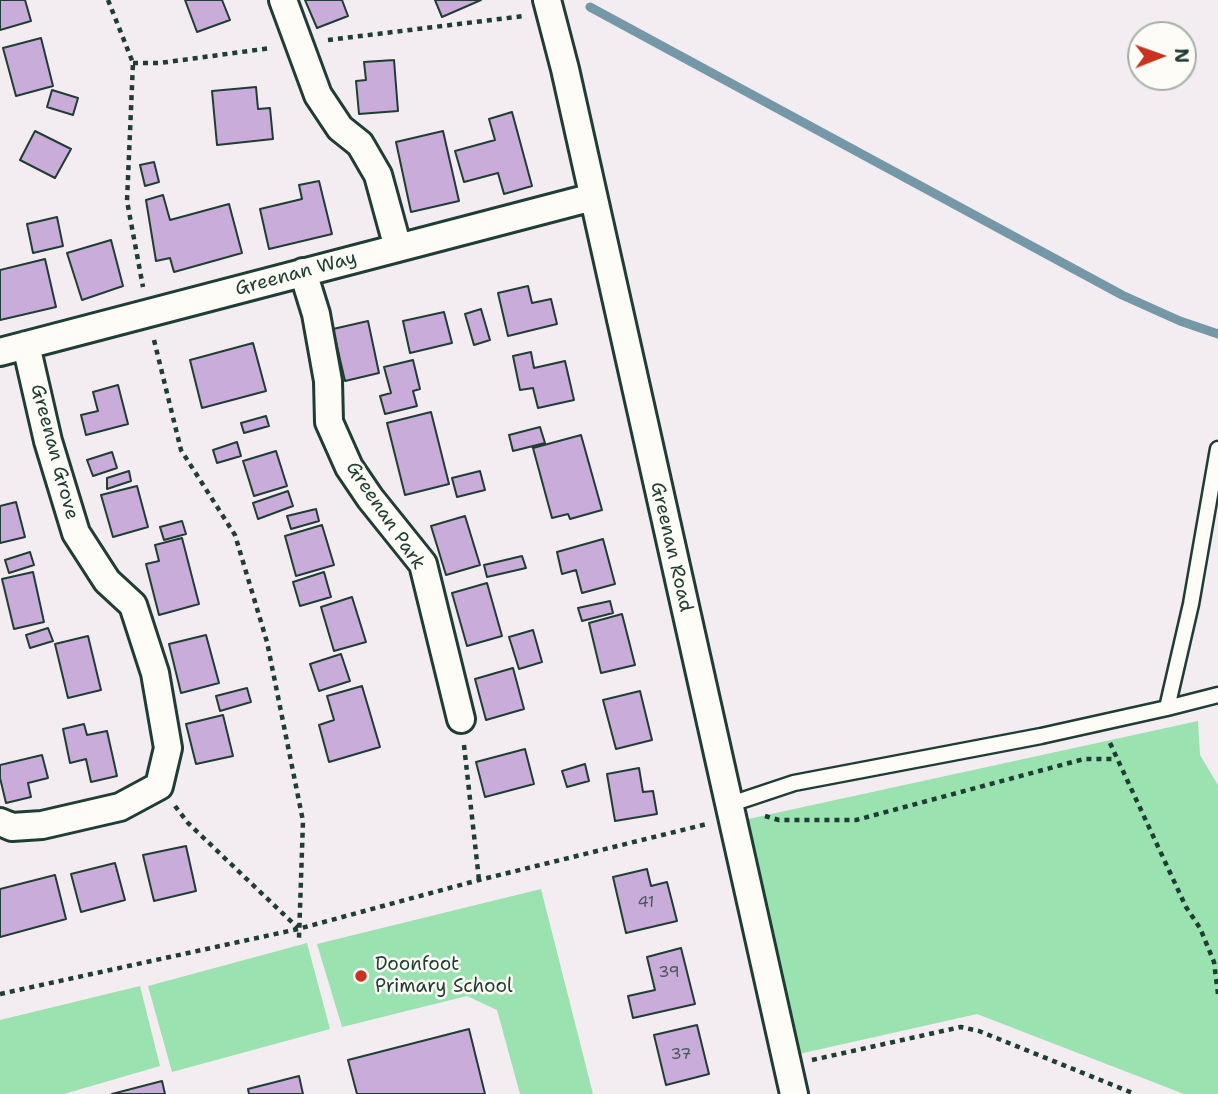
<!DOCTYPE html>
<html>
<head>
<meta charset="utf-8">
<style>
	body { margin:0 }
	#map { position:relative; width:1218px; height:1094px; overflow:hidden; background:#f3ecf1; font-family:"Shantell Sans",sans-serif }
	canvas { display:block }
	.north { position:absolute; left:1127px; top:21px; width:70px; height:70px; box-sizing:border-box; background:#fdfcf7; border:2px solid #a4b0a9; border-radius:50%; rotate:89deg; font-size:19px; font-weight:700; line-height:28px; text-align:center; color:#1f3d34 }
	.north::after { content:''; display:block; margin:auto; width:24px; height:32px; background:#c8321e; clip-path:polygon(50% 0,100% 100%,50% 72%,0 100%) }
</style>
</head>
<body>
<div id="map">
<canvas width="1218" height="1094"></canvas>
<div class="north">N</div>
</div>
<script>
const ctx = document.querySelector('canvas').getContext('2d');
ctx.lineJoin = 'round';
function fill(path, color) { ctx.fillStyle = color; ctx.fill(path, 'evenodd'); }
const shape = rows => new Path2D(rows.map(r => 'M' + r).join(''));
function strokePath(path, color, width, dash) { ctx.strokeStyle = color; ctx.lineWidth = width; ctx.lineCap = dash ? 'butt' : 'round'; ctx.setLineDash(dash || []); ctx.stroke(path); }
function label(font, color, halo, rows, align = 'center') {
  ctx.font = font + ' "Shantell Sans",sans-serif'; ctx.lineWidth = 5; ctx.setLineDash([]); ctx.textBaseline = 'middle'; ctx.strokeStyle = halo; ctx.fillStyle = color; for (const [text, x, y, turn = 0] of rows) {
    ctx.save(); ctx.translate(x, y); ctx.rotate((+turn || 0) * Math.PI / 180); ctx.textAlign = isNaN(turn) ? turn : align; if (halo) ctx.strokeText(text, 0, 0); ctx.fillText(text, 0, 0); ctx.restore();
  }
}
fill(shape([
	[1198,721,1200,755,1218,785,1218,1094,1184,1094,977,1014,790,1056,739,821],
	[541,889,593,1094,520,1094,497,1010,467,996,342,1027,317,944],
	[307,943,330,1029,172,1072,148,986],
	[140,986,160,1066,64,1094,0,1094,0,1020]
]), '#9ae2b0');
strokePath(shape([
	[590,7,1122,295,1180,321,1218,334]
]), '#7498a8', 9);
const building = shape([
	[0,0,25,0,31,21,0,30,0,0],
	[185,0,222,0,230,20,197,32,185,0],
	[305,0,342,0,348,16,317,28,305,0],
	[435,0,481,0,442,17,435,0],
	[41,38,53,86,16,96,3,48,41,38],
	[394,60,398,111,359,114,356,81,366,80,364,62,394,60],
	[256,87,258,109,270,108,273,139,217,145,212,91,256,87],
	[52,90,78,98,73,115,47,107,52,90],
	[512,112,532,186,504,194,498,173,464,182,455,151,495,140,489,119,512,112],
	[35,131,71,149,55,178,20,160,35,131],
	[443,131,459,201,411,212,396,142,443,131],
	[154,162,159,182,145,186,140,165,154,162],
	[319,181,332,234,269,249,260,209,302,199,299,185,319,181],
	[163,195,170,220,229,204,242,253,174,272,170,258,156,261,146,200,163,195],
	[57,217,63,246,33,253,27,224,57,217],
	[111,240,123,286,82,300,67,253,111,240],
	[45,259,56,307,0,320,0,270,45,259],
	[528,286,532,303,551,299,557,324,508,336,498,293,528,286],
	[481,309,490,340,474,345,465,314,481,309],
	[444,312,452,343,410,353,403,321,444,312],
	[368,321,379,373,345,381,333,329,368,321],
	[253,343,266,391,202,408,190,360,253,343],
	[531,352,534,368,565,361,574,400,538,408,533,388,520,390,513,356,531,352],
	[413,360,420,389,413,391,417,406,385,414,380,396,391,393,384,367,413,360],
	[118,385,128,424,86,435,81,415,98,411,93,392,118,385],
	[431,412,449,484,405,495,387,423,431,412],
	[266,416,269,426,244,433,241,423,266,416],
	[540,427,545,443,513,451,509,435,540,427],
	[581,435,602,510,570,519,568,514,552,518,533,448,581,435],
	[237,442,241,456,217,463,213,450,237,442],
	[276,451,287,486,254,496,243,461,276,451],
	[112,452,117,468,93,476,87,460,112,452],
	[129,471,131,481,107,489,107,478,129,471],
	[480,471,485,490,457,497,452,478,480,471],
	[137,486,148,527,113,537,101,495,137,486],
	[288,491,293,506,258,519,253,503,288,491],
	[16,502,25,537,0,543,0,506,16,502],
	[316,509,319,521,291,529,287,516,316,509],
	[465,516,480,565,446,575,431,526,465,516],
	[182,521,186,534,164,540,160,527,182,521],
	[322,525,334,565,296,576,285,536,322,525],
	[182,538,199,604,159,615,146,564,159,561,155,545,182,538],
	[603,539,615,584,582,593,576,570,562,574,557,552,603,539],
	[30,552,34,565,9,573,5,560,30,552],
	[522,556,526,568,487,577,484,565,522,556],
	[33,572,44,622,14,629,2,579,33,572],
	[324,572,331,597,300,606,293,582,324,572],
	[487,583,502,636,467,646,452,593,487,583],
	[352,597,366,642,334,651,321,607,352,597],
	[610,601,613,613,582,621,578,608,610,601],
	[622,614,635,665,601,673,589,623,622,614],
	[48,628,53,641,30,648,26,635,48,628],
	[533,630,542,662,519,669,509,637,533,630],
	[206,635,219,683,181,693,169,644,206,635],
	[88,636,101,690,68,698,55,644,88,636],
	[341,654,350,681,319,691,310,664,341,654],
	[513,668,524,709,486,720,475,679,513,668],
	[362,686,380,747,329,762,319,725,334,720,327,696,362,686],
	[247,688,251,702,220,711,216,696,247,688],
	[640,691,652,740,616,749,603,700,640,691],
	[223,715,233,756,196,764,186,724,223,715],
	[84,724,87,735,107,731,117,776,91,782,86,759,70,763,63,729,84,724],
	[525,749,534,784,485,797,476,762,525,749],
	[42,755,48,778,28,783,31,797,6,803,0,778,0,765,42,755],
	[585,764,589,781,567,787,562,771,585,764],
	[639,768,643,792,653,791,657,814,615,821,607,774,639,768],
	[186,846,196,891,154,901,143,855,186,846],
	[115,863,125,900,81,912,71,874,115,863],
	[647,869,651,886,667,882,677,921,626,933,613,877,647,869],
	[55,875,66,919,0,937,0,889,55,875],
	[681,948,695,1004,633,1018,628,996,655,990,647,957,681,948],
	[697,1025,709,1074,666,1085,654,1035,697,1025],
	[469,1029,485,1094,357,1094,348,1060,469,1029],
	[299,1076,303,1094,249,1094,248,1089,299,1076],
	[162,1081,165,1094,112,1094,162,1081]
]);
fill(building, '#c9acd9');
strokePath(building, '#1f3d34', 2);
const service = shape([
	[1167,708,1218,695],
	[728,805,794,783,1041,736,1167,708,1191,604,1218,449]
]);
const minor = shape([
	[283,0,318,95,340,128,360,144,378,175,398,248],
	[547,0,565,69,794,1094],
	[303,272,316,314,328,381,329,422,349,467,370,498,423,564,461,719],
	[0,352,593,197],
	[0,822,12,827,42,825,120,807,159,786,168,748,155,673,133,605,107,581,76,533,48,441,26,345]
]);
strokePath(service, '#1f3d34', 19);
strokePath(minor, '#1f3d34', 32);
strokePath(shape([
	[108,0,133,63,127,201,143,287],
	[328,40,524,16],
	[133,63,160,63,271,48],
	[154,340,181,450,235,535,267,642,303,821,299,938],
	[1110,743,1186,907,1200,928,1214,962,1218,994],
	[464,745,479,880],
	[175,806,188,823,298,928],
	[765,816,779,820,856,820,1084,759,1116,759],
	[0,994,298,929,479,880,707,824],
	[812,1060,961,1027,979,1031,1135,1094]
]), '#1f3d34', 4.5, [5, 5]);
strokePath(service, '#fdfcf7', 14);
strokePath(minor, '#fdfcf7', 26);
for (const [x, y, r, color] of [
	[361,976,7,"#c8321e"]
]) { const dot = new Path2D(); dot.arc(x, y, r, 0, 2 * Math.PI); ctx.fillStyle = color; ctx.fill(dot); strokePath(dot, '#fdfcf7', 2.5); }
label('16px', '#4a595d', null, [
	["41",646,903],
	["39",669,973],
	["37",681,1055]
]);
label('19px', '#1f3d34', '#fdfcf7', [
	["Greenan Way",296,274,-15],
	["Greenan Grove",54,452,75],
	["Greenan Park",385,516,56],
	["Greenan Road",671,547,77]
]);
label('19px', '#1f3d34', '#fdfcf7', [
	["Doonfoot",375,965],
	["Primary School",375,987]
], 'left');
</script>
</body>
</html>
